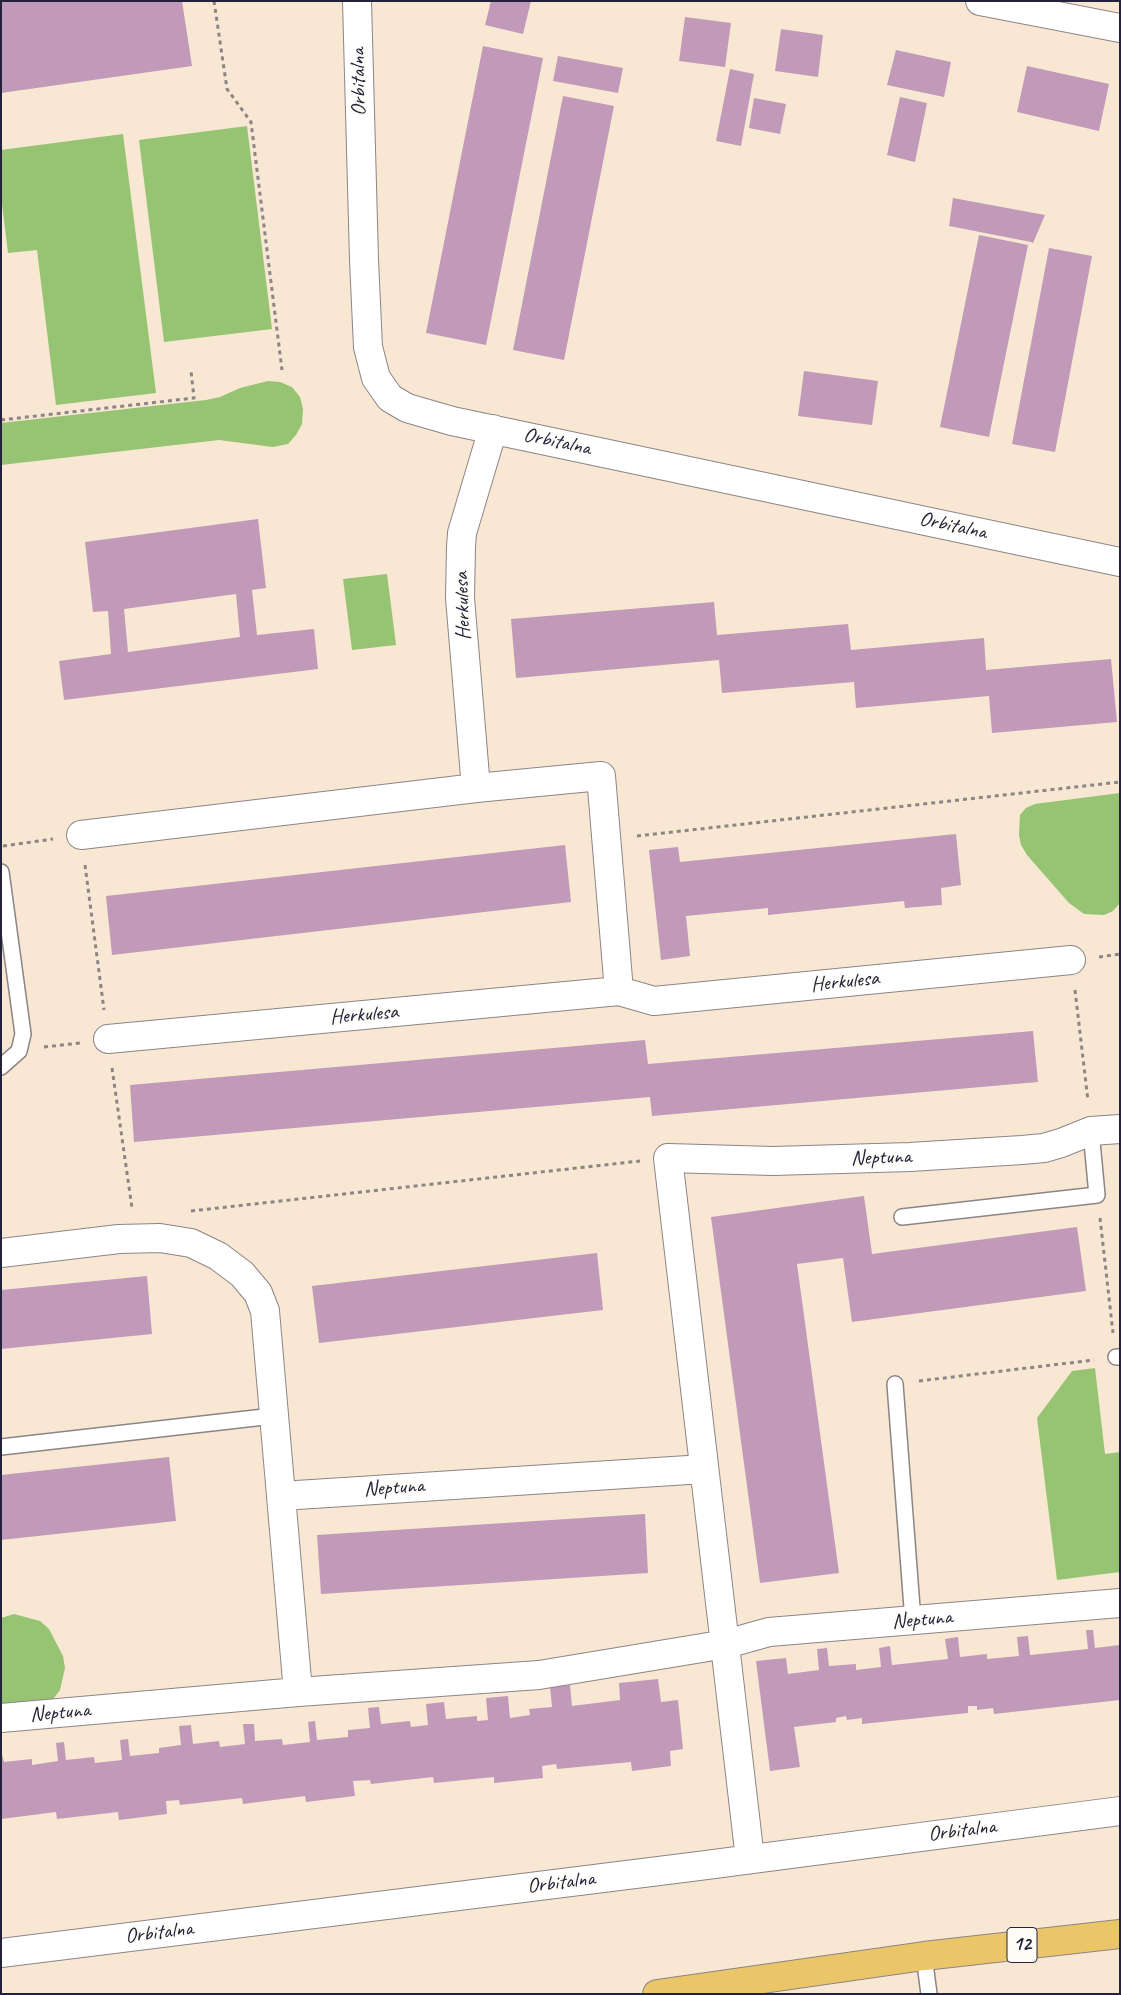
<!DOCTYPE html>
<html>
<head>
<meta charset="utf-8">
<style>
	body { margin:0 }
	#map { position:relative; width:1121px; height:1995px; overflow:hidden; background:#f8e7d2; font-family:Caveat,sans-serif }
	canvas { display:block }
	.frame { position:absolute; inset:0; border:2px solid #22223b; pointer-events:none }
</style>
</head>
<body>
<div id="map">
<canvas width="1121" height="1995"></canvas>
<div class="frame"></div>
</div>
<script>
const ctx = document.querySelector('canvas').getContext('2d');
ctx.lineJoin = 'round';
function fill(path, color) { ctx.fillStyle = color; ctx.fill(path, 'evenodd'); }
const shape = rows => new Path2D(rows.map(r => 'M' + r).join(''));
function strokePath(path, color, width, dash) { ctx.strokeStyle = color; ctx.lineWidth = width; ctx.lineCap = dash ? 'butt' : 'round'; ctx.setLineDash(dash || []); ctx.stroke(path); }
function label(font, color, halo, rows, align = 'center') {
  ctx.font = font + ' Caveat,sans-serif'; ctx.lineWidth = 4.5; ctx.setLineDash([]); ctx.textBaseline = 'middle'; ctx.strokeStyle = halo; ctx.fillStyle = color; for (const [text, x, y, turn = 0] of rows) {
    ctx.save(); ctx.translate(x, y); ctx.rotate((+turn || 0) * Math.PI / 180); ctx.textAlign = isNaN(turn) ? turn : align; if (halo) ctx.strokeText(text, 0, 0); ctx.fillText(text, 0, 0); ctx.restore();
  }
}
fill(shape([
	[247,126,272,329,164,342,139,140],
	[123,134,156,393,56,405,37,250,8,253,1,196,1,150],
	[268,381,280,382,292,387,300,397,303,409,302,424,296,435,288,444,273,447,219,440,1,465,1,423,206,400,220,397,240,388],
	[387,574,396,645,352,650,343,579],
	[1120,793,1120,903,1113,911,1104,915,1084,914,1069,903,1027,855,1021,845,1019,835,1020,815,1026,808,1035,804],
	[1095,1368,1105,1454,1120,1452,1120,1572,1057,1580,1037,1418,1072,1371],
	[14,1614,40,1621,49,1629,63,1656,65,1668,60,1690,47,1707,4,1704,1,1703,1,1618]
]), '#96c473');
fill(shape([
	[1,1,182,1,192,66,1,93],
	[491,1,531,1,523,34,485,25],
	[685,17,731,23,725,67,679,61],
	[781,29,823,35,818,77,775,71],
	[483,46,543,58,486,345,426,333],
	[896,50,951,62,944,97,887,85],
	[558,56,623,68,618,93,553,81],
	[1027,66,1109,84,1099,131,1017,112],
	[730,69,754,74,741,146,716,141],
	[563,96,614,106,564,360,513,350],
	[900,97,927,103,915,162,887,155],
	[754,98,786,104,780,134,749,128],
	[953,198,1045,215,1033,243,1031,242,949,226],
	[979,235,1028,245,989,437,940,427],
	[1049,248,1092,256,1055,452,1012,444],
	[804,371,878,381,872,425,798,416],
	[258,519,266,588,252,590,257,635,314,629,318,669,64,700,59,661,111,654,108,611,93,612,85,542],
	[236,594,240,637,128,652,124,609],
	[714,602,717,635,848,624,851,650,984,638,986,670,1111,659,1117,722,992,733,989,696,856,708,854,682,722,693,719,660,516,678,511,619],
	[956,834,961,885,941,888,942,905,905,908,904,901,768,915,768,908,686,916,690,956,661,960,649,850,678,847,680,862],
	[565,845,571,902,112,955,106,896],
	[1033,1031,1038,1082,652,1116,650,1097,134,1142,130,1085,645,1040,648,1064],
	[864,1196,872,1254,1077,1227,1086,1291,852,1322,843,1258,797,1264,839,1573,760,1583,711,1217],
	[597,1253,603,1310,319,1343,312,1286],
	[147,1276,152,1334,1,1349,1,1290],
	[169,1457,176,1521,1,1540,1,1475],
	[645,1514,648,1573,321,1594,317,1535],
	[1086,1630,1093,1630,1095,1648,1120,1645,1120,1700,994,1714,993,1708,977,1710,977,1706,968,1706,968,1713,862,1724,862,1718,847,1720,846,1716,836,1718,836,1722,794,1727,800,1767,770,1771,756,1661,786,1658,788,1674,819,1670,817,1649,827,1648,829,1666,856,1664,856,1670,881,1667,879,1648,890,1646,892,1665,948,1659,945,1639,958,1637,960,1657,987,1654,987,1659,1019,1656,1017,1637,1028,1636,1030,1655,1088,1649],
	[658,1679,661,1702,678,1700,683,1749,670,1751,671,1766,632,1771,631,1762,557,1769,556,1764,542,1766,543,1778,494,1783,494,1777,434,1783,433,1777,371,1784,370,1780,353,1781,355,1796,306,1802,305,1796,243,1804,242,1798,180,1805,179,1800,166,1801,167,1814,119,1820,118,1812,57,1819,56,1812,1,1819,1,1751,4,1762,32,1759,32,1765,58,1761,56,1743,64,1742,66,1760,94,1757,95,1763,122,1760,120,1740,128,1739,130,1756,159,1753,159,1748,181,1745,179,1726,191,1725,193,1744,219,1741,220,1747,245,1744,243,1724,254,1724,255,1741,282,1739,283,1745,310,1742,308,1722,315,1721,317,1740,348,1737,348,1730,370,1728,368,1708,379,1707,381,1724,410,1721,411,1727,428,1725,426,1704,444,1702,446,1719,477,1716,477,1721,488,1720,486,1698,508,1696,510,1718,530,1715,529,1709,552,1707,550,1687,570,1685,572,1706,620,1700,619,1683]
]), '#c29ab9');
const lane = shape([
	[1,872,23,1034,19,1051,1,1067],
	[902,1217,1097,1195,1091,1131],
	[1116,1357,1120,1357],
	[895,1384,913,1621],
	[1,1447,273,1416],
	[924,1956,929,1994]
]);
const street = shape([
	[357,1,364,260,368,347,376,378,390,398,407,408,452,421,1120,562],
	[980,1,1120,28],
	[81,835,476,788],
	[619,991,654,1001,1071,960],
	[108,1039,619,991,601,776,476,788,460,598,461,547,462,533,493,429],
	[1,1253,119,1239,160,1238,191,1243,218,1256,242,1274,258,1293,265,1311,298,1692],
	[281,1496,704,1469],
	[1,1718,298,1692,539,1675,726,1644,769,1632,1120,1603],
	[750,1859,668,1158,773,1161,910,1157,1022,1150,1044,1148,1061,1143,1091,1131,1120,1129],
	[1,1953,691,1867,1120,1811]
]);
const primary = shape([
	[657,1994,924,1956,1120,1934]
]);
strokePath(lane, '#8d8486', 18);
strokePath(street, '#8d8486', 30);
strokePath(primary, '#8d8486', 30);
strokePath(shape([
	[214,1,227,89,251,122,282,370],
	[1,420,194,398,191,371],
	[637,836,1120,782],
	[3,846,53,839],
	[85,865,104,1010],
	[1099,957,1120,954],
	[1075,990,1088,1101],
	[44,1047,80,1043],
	[112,1068,132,1208],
	[191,1211,640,1161],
	[1100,1218,1113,1333],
	[919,1381,1094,1360]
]), '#8d8486', 3, [4, 4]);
strokePath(lane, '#fff', 15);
strokePath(street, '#fff', 28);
strokePath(primary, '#ebc669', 28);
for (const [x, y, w] of [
	[1022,1945,30]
]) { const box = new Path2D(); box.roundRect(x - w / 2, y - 17.5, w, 35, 4); ctx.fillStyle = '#fdfcf7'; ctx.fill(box); strokePath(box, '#22223b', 1); }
label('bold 20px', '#22223b', null, [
	["12",1022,1945]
]);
label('21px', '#22223b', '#fdfcf7', [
	["Orbitalna",359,82,-91],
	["Orbitalna",557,442,12],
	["Orbitalna",953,526,12],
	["Herkulesa",463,606,-92],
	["Herkulesa",845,982,-6],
	["Herkulesa",364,1015,-5],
	["Neptuna",881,1158,-2],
	["Neptuna",394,1488,-4],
	["Neptuna",922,1620,-5],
	["Neptuna",60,1713,-5],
	["Orbitalna",962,1831,-7],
	["Orbitalna",561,1883,-7],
	["Orbitalna",159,1933,-7]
]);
</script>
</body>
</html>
